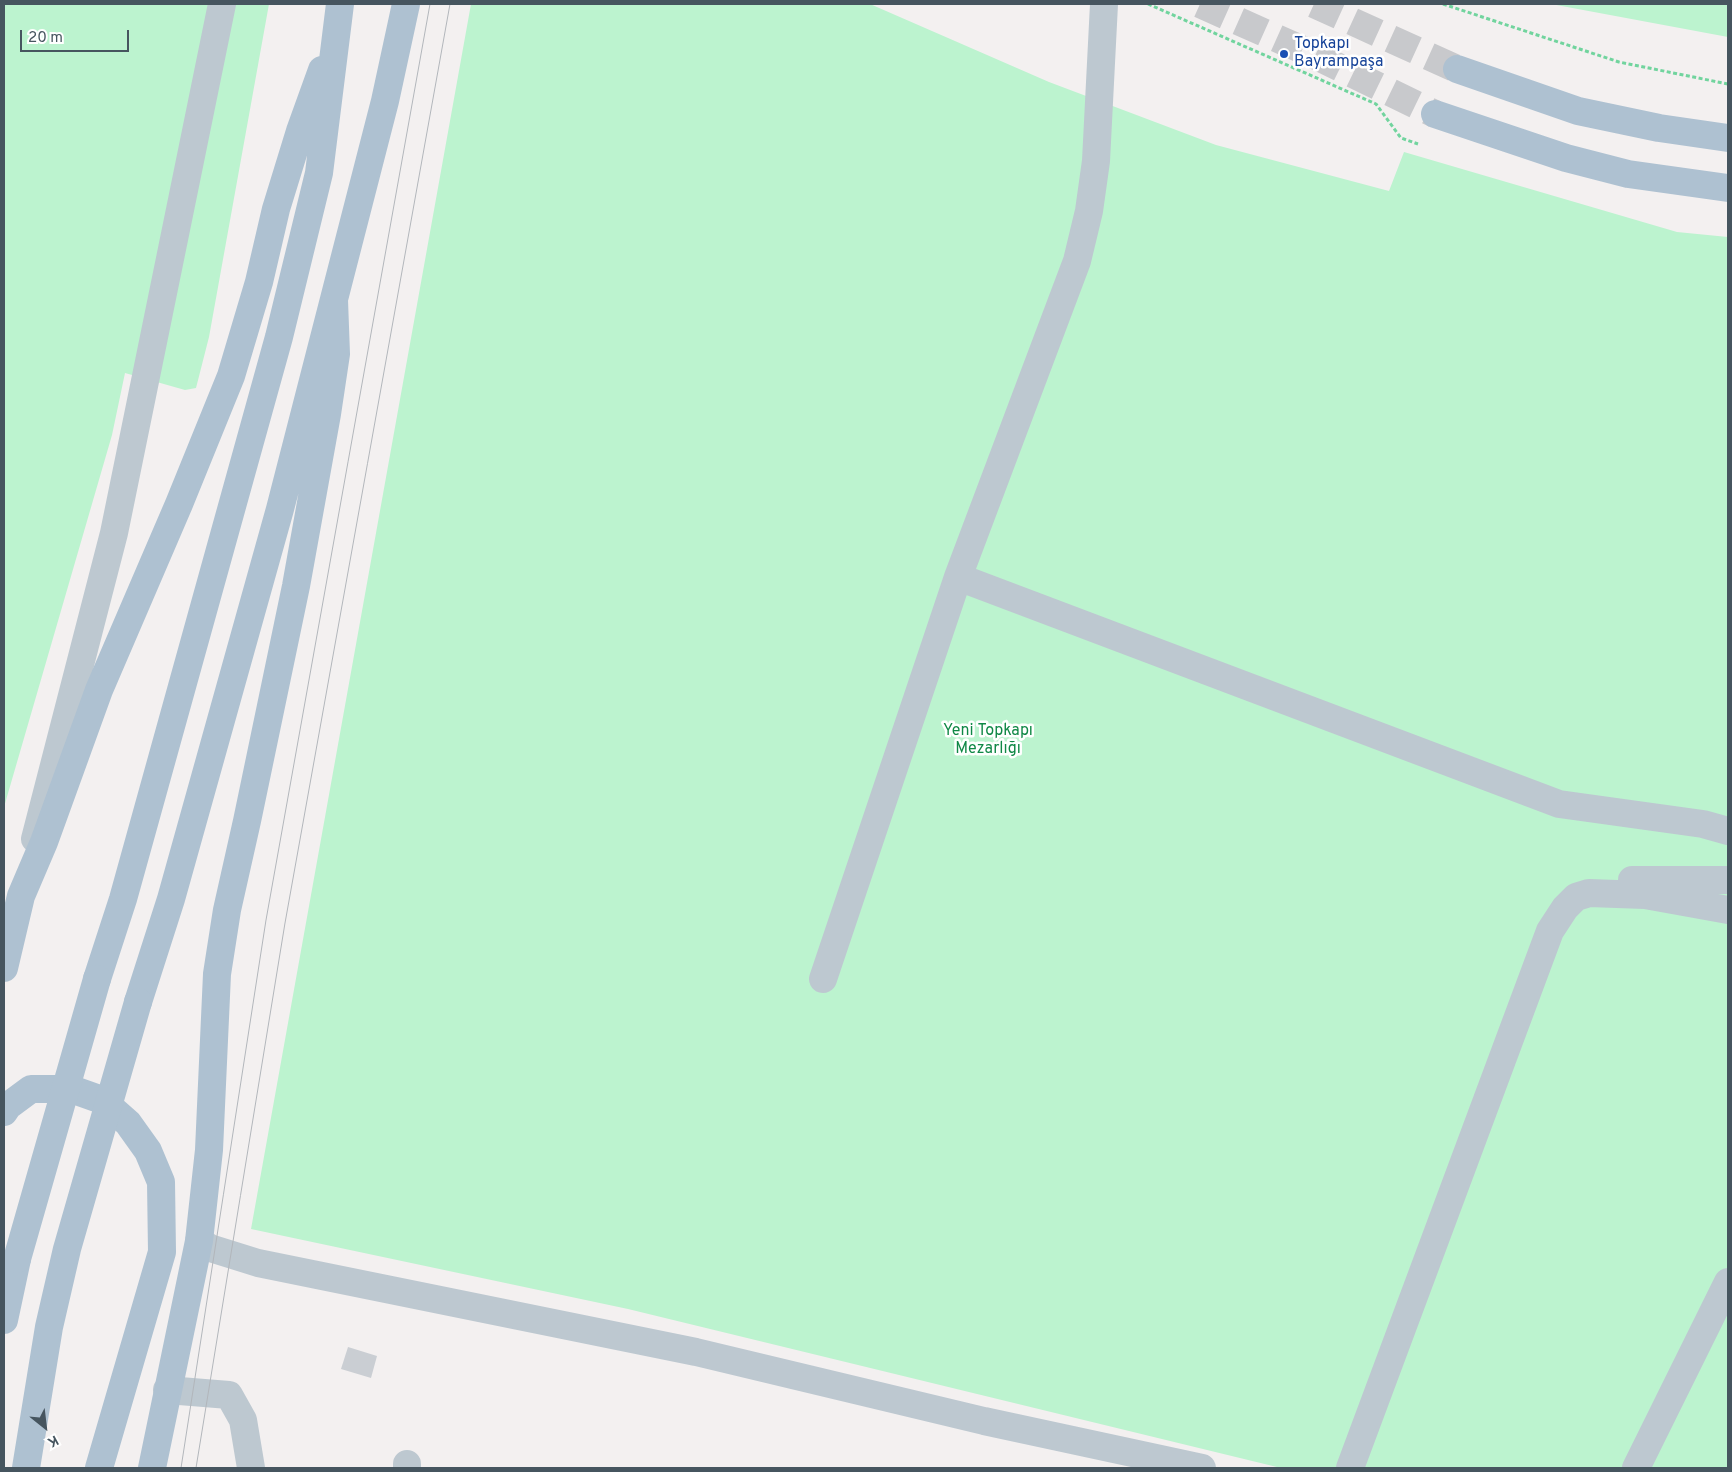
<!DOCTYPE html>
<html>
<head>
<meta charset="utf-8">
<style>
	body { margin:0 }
	#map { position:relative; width:1732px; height:1472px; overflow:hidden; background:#f3f0f0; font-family:Overpass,sans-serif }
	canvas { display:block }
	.frame { position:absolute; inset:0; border:5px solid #46555f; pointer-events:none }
	.north { position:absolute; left:20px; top:1402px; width:50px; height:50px; -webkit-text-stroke:4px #fff; paint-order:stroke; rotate:151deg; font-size:14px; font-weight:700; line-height:20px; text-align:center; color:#46555f }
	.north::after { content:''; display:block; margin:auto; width:18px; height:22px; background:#46555f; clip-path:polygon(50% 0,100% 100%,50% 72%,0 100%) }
	.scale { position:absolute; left:20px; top:30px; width:109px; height:22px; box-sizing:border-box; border:2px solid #46555f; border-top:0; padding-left:6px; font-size:15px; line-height:18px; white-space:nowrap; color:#46555f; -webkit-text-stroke:4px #fff; paint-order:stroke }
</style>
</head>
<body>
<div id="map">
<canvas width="1732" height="1472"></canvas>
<div class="frame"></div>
<div class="north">K</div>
<div class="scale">20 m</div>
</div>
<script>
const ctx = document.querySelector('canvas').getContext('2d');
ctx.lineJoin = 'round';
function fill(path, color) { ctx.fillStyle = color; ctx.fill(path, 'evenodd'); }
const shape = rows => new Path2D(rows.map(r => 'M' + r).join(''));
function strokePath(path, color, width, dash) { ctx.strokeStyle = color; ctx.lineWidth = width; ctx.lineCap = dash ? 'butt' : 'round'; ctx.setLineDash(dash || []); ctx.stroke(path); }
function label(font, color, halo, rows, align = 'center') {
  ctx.font = font + ' Overpass,sans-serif'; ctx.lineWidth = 5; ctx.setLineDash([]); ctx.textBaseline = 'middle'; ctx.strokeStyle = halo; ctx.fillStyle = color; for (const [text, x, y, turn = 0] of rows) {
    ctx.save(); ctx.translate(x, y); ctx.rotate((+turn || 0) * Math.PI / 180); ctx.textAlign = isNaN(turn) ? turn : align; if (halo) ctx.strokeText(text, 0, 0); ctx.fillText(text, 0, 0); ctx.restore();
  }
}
fill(shape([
	[4,4,269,4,209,337,196,388,185,390,125,373,112,435,4,807],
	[471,4,870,4,1049,82,1216,145,1389,191,1404,152,1677,232,1728,237,1728,1468,1281,1468,628,1309,251,1229],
	[1551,4,1728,4,1728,37]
]), '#bcf3cf');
fill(shape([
	[348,1347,377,1356,371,1378,341,1369]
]), '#caced3');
strokePath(shape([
	[1200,4,1312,54,1435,114],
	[1314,4,1457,69]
]), '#c8c9cc', 28, [28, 14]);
strokePath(shape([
	[1148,4,1376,104,1401,138,1418,144],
	[1443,4,1619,62,1728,84]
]), '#71d49e', 3, [4, 2.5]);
strokePath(shape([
	[958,577,1559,804,1703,824,1728,831],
	[35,839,114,533,222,4],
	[1632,880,1728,880],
	[823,979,958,577,1077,261,1089,211,1096,161,1104,4],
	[199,1241,210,1248,258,1263,696,1352,984,1421,1202,1468],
	[167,1390,229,1395,243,1420,251,1468],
	[407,1468,407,1464],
	[1350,1468,1550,931,1565,908,1576,897,1589,893,1645,895,1728,910],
	[1636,1468,1728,1282]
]), '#bdc8d0', 28);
strokePath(shape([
	[1457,69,1578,111,1659,128,1728,138],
	[1435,114,1566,158,1628,174,1728,188],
	[4,968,21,896,44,842,99,690,179,504,231,376,259,282,276,209,300,131,322,70],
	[97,979,123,899,279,337,319,173,340,4],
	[138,1002,171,899,280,509,385,101,406,4],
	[4,1112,8,1106,31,1089,71,1089,102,1100,128,1123,148,1151,161,1182,162,1252,99,1468],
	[4,1320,17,1259],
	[152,1468,199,1241,209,1150,217,974,227,910,247,821,296,586,327,414,336,354,334,300]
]), '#aec1d1', 28);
strokePath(shape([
	[181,1468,266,920,430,4],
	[196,1468,285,923,450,4]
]), '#b2b6bb', 1);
strokePath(shape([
	[17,1259,97,979],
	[26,1468,49,1327,67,1249,138,1002]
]), '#aec1d1', 28);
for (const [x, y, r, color] of [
	[1284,54,5,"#1a4fb4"]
]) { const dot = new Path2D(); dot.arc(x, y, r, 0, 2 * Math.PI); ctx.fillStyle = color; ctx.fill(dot); strokePath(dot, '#fff', 2); }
label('16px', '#164399', '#fff', [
	["Topkapı",1294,45],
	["Bayrampaşa",1294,63]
], 'left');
label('16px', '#108846', '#fff', [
	["Yeni Topkapı",988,732],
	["Mezarlığı",988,750]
]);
</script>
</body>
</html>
